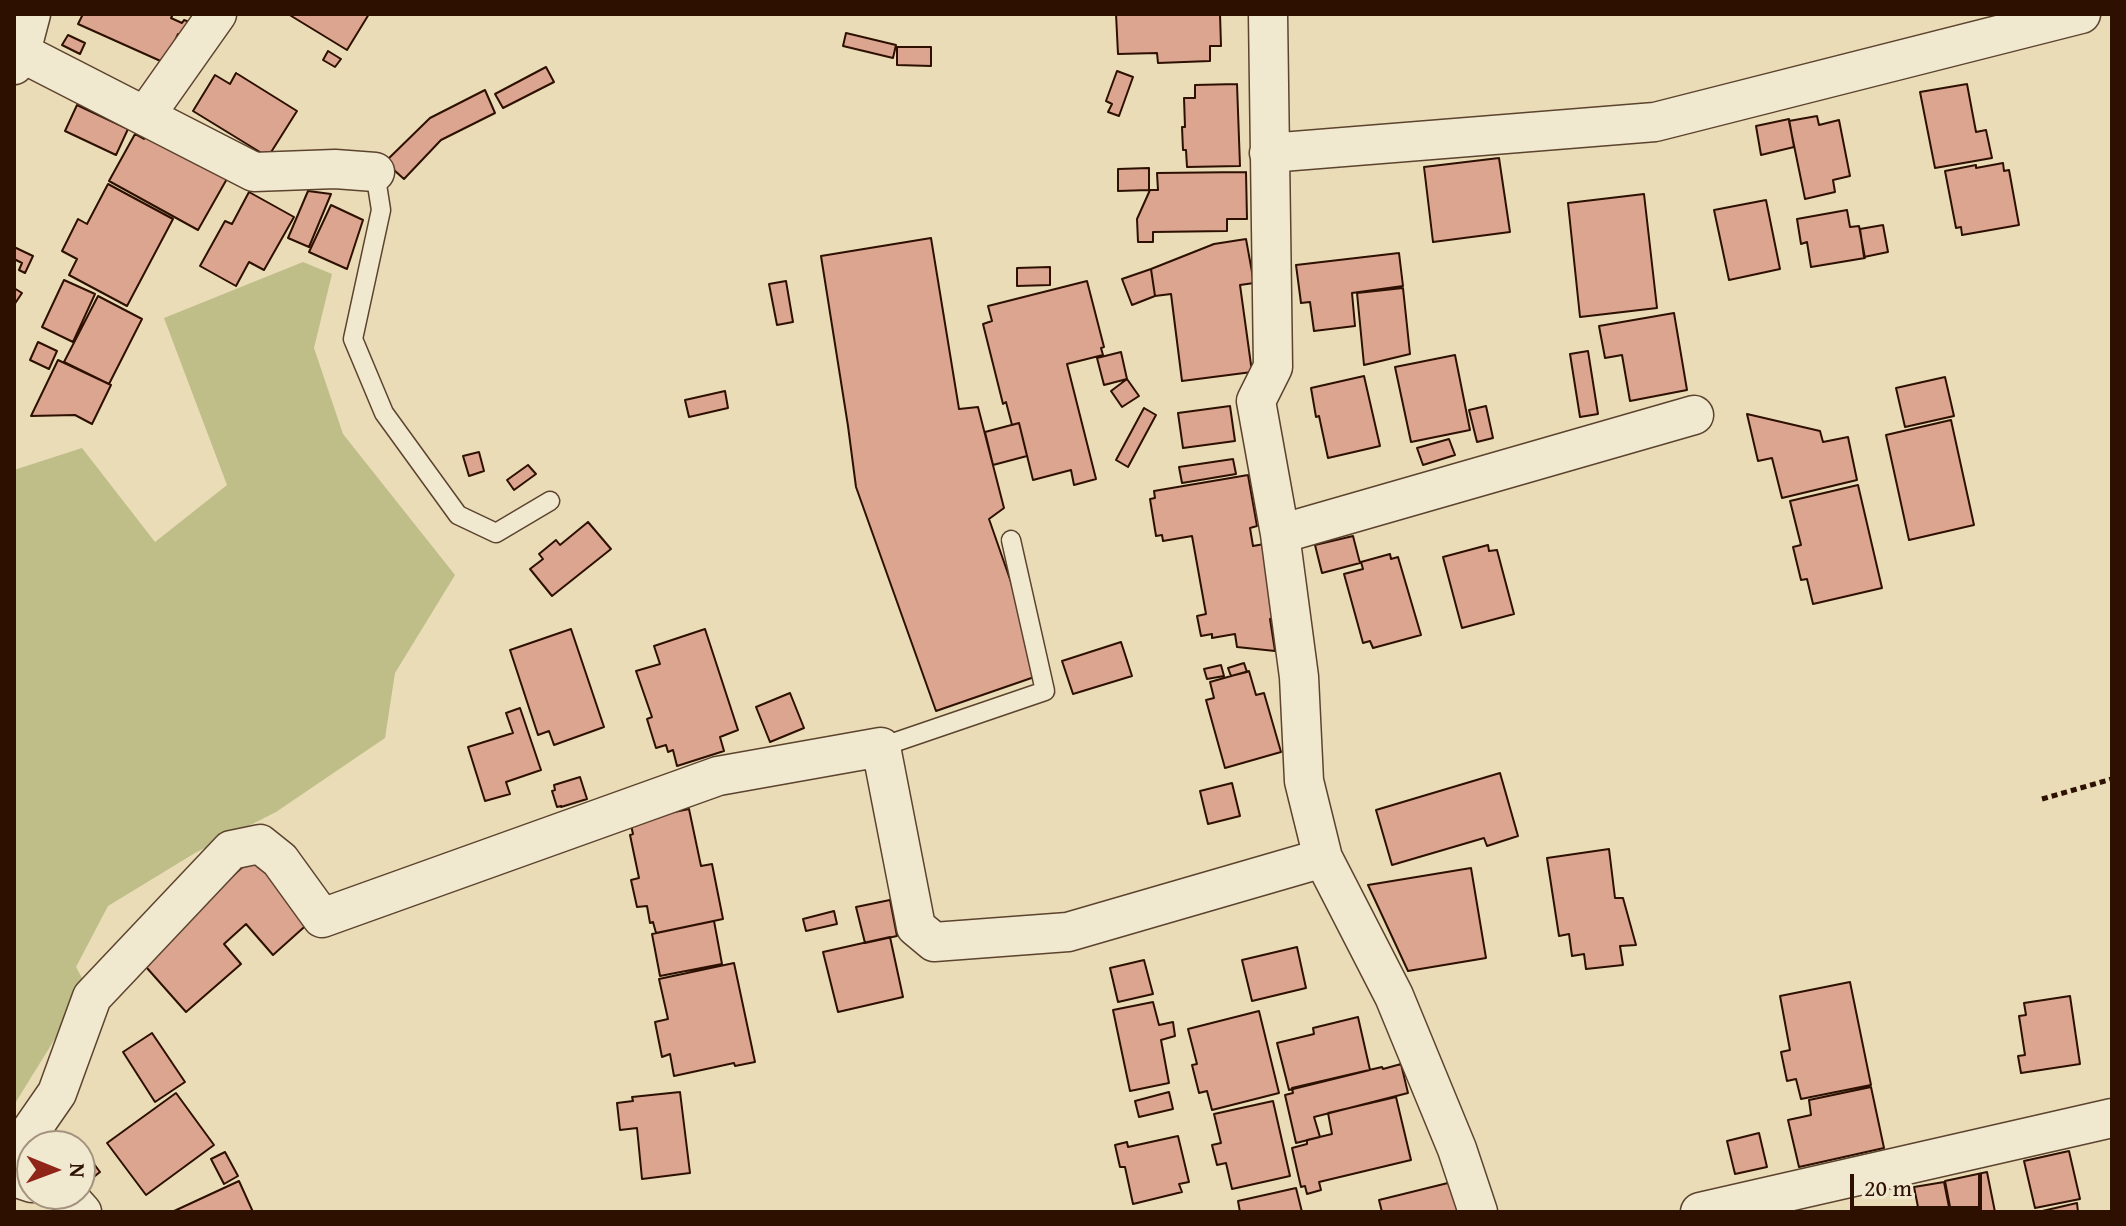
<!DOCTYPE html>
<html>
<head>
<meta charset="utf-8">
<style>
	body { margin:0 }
	#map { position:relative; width:2126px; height:1226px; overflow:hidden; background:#e9dcb7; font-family:"Gentium Book Plus",serif }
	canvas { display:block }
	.frame { position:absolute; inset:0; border:16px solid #2d1000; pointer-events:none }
	.north { position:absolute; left:16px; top:1130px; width:80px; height:80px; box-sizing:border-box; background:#f1e8d0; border:2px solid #a3927d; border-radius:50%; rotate:91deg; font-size:22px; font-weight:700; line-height:32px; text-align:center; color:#2d1000 }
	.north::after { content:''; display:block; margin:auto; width:28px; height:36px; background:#8f2418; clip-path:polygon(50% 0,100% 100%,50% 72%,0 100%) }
	.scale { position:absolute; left:1850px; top:1174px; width:132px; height:36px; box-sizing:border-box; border:4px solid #2d1000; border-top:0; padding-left:10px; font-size:24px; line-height:28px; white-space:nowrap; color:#2d1000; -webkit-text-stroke:6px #f1e8d0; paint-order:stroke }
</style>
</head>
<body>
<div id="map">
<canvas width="2126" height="1226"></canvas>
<div class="frame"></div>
<div class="north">N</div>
<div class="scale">20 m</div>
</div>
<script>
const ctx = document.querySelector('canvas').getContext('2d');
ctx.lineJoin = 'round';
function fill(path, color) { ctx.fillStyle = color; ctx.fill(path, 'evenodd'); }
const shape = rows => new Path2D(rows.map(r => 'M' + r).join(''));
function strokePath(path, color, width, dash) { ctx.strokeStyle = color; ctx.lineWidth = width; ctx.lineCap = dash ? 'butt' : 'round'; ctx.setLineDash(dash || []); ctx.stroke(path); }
fill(shape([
	[303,262,332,274,314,348,343,434,455,575,395,673,385,738,276,812,195,853,108,906,76,967,87,987,14,1105,14,470,82,448,155,542,227,485,164,318]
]), '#bfbe89');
const building = shape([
	[83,14,173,14,171,18,182,23,184,20,192,23,186,37,178,34,165,63,78,24,83,14],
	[288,14,369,14,347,50,288,14],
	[1116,14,1220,14,1221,46,1210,46,1210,61,1158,63,1157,53,1118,54,1116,14],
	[846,33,896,45,893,58,843,46,846,33],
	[68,35,85,43,80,54,62,45,68,35],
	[897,47,931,47,931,66,897,65,897,47],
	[328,51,341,59,335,67,323,60,328,51],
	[546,67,554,82,503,108,495,94,546,67],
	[1117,71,1133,77,1119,116,1108,112,1112,104,1106,101,1117,71],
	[236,73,297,111,268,157,193,111,215,75,230,84,236,73],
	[1237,84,1240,166,1187,167,1186,150,1183,150,1182,127,1185,127,1184,98,1195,98,1195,85,1237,84],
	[1967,84,1976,132,1986,130,1992,158,1935,168,1920,92,1967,84],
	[485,90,495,113,441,140,404,179,385,162,430,118,485,90],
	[77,105,128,129,116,155,65,131,77,105],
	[1817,116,1819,125,1839,120,1850,176,1833,180,1835,192,1805,199,1789,121,1817,116],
	[1789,119,1794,147,1761,155,1756,126,1789,119],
	[148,133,228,177,198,230,109,181,135,134,144,139,148,133],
	[1499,158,1510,232,1433,242,1424,167,1499,158],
	[2003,163,2004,171,2009,170,2019,225,1962,235,1961,227,1956,228,1945,171,1976,165,1976,168,2003,163],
	[1149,168,1149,190,1118,191,1118,169,1149,168],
	[1246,172,1247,219,1227,219,1227,231,1153,232,1153,242,1138,242,1137,219,1150,190,1158,190,1157,173,1246,172],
	[108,184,173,219,127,306,69,275,77,259,62,251,78,219,87,224,108,184],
	[308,191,331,194,309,247,288,238,308,191],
	[249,192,294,217,264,270,249,262,236,286,200,266,225,221,232,224,249,192],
	[1644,194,1657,308,1580,317,1568,203,1644,194],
	[1766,200,1780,269,1729,280,1714,210,1766,200],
	[331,205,363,220,347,269,309,252,331,205],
	[1847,210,1850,227,1859,226,1865,258,1811,267,1807,242,1801,244,1797,219,1847,210],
	[1883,225,1888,252,1864,257,1860,229,1883,225],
	[931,238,959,409,978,407,1004,508,989,519,1043,674,936,711,856,487,848,426,821,256,931,238],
	[1246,239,1254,283,1240,285,1252,372,1182,381,1171,294,1155,296,1151,269,1214,244,1246,239],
	[14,247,33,256,25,273,19,270,22,263,14,259,14,247],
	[1399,253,1403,286,1352,293,1355,326,1314,331,1310,302,1301,303,1296,265,1399,253],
	[1050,267,1050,285,1017,286,1017,268,1050,267],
	[1151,269,1155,296,1132,305,1122,279,1151,269],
	[64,280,95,294,73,342,42,327,64,280],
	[786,281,793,322,777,325,769,284,786,281],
	[1087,281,1104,347,1101,348,1103,355,1067,364,1096,479,1074,485,1071,470,1033,480,1019,423,1012,425,1006,402,1003,404,983,324,992,321,988,306,1087,281],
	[14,288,22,293,14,305,14,288],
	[1403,288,1410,354,1364,365,1357,293,1403,288],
	[98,296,142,319,109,384,64,362,98,296],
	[1674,313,1687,390,1630,401,1622,355,1605,358,1599,326,1674,313],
	[38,342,57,351,49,369,30,360,38,342],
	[1588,351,1598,414,1580,417,1570,354,1588,351],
	[1121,352,1127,379,1104,385,1097,358,1121,352],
	[1455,355,1470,430,1411,442,1395,367,1455,355],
	[58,360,111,385,92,424,75,415,31,416,58,360],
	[1364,376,1380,446,1328,458,1319,416,1316,417,1311,388,1364,376],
	[1945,377,1954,416,1905,427,1896,388,1945,377],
	[1127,379,1139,396,1122,407,1111,391,1127,379],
	[725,391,728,408,689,417,685,400,725,391],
	[1230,406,1235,441,1183,448,1178,413,1230,406],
	[1486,406,1493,438,1477,442,1469,410,1486,406],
	[1144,408,1156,415,1128,467,1116,460,1144,408],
	[1747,414,1820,431,1823,442,1848,437,1857,480,1782,498,1772,458,1758,461,1747,414],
	[1951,420,1974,525,1909,540,1886,435,1951,420],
	[1019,423,1027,456,993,465,985,432,1019,423],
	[1449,439,1455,455,1423,465,1417,448,1449,439],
	[479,452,484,471,469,476,463,456,479,452],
	[1233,459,1236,474,1182,483,1179,467,1233,459],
	[528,465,536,474,514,490,507,480,528,465],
	[1248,475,1257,526,1250,528,1253,546,1264,544,1276,617,1270,619,1275,651,1237,647,1235,634,1212,638,1212,634,1201,636,1197,616,1206,614,1192,536,1163,541,1162,535,1156,536,1150,499,1155,498,1154,491,1248,475],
	[1858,485,1882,588,1813,604,1807,579,1801,580,1793,547,1801,545,1790,501,1858,485],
	[588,522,611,549,552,596,530,569,543,559,539,554,556,540,560,545,588,522],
	[1353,536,1360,563,1322,573,1315,545,1353,536],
	[1488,545,1489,551,1497,550,1514,614,1462,628,1443,557,1488,545],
	[1390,554,1391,559,1398,557,1421,635,1373,648,1370,641,1363,643,1344,574,1363,569,1361,562,1390,554],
	[571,629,604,727,554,745,549,731,538,735,510,650,571,629],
	[705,629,738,730,720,737,724,751,677,766,673,750,668,752,666,745,656,748,647,719,652,717,636,671,660,664,654,646,705,629],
	[1121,642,1132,676,1073,694,1062,661,1121,642],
	[1244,663,1247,672,1231,676,1228,668,1244,663],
	[1221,665,1224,676,1207,679,1204,669,1221,665],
	[1249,671,1256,695,1264,693,1281,752,1225,768,1206,700,1214,698,1210,682,1249,671],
	[790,693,804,728,770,742,756,707,790,693],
	[520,708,541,770,506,782,510,794,485,801,468,747,513,733,506,713,520,708],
	[1500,773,1518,836,1487,846,1484,838,1392,865,1376,810,1500,773],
	[580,777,587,799,561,807,561,806,557,807,552,791,555,790,554,785,580,777],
	[1232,783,1240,816,1208,824,1200,791,1232,783],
	[689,809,701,866,712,864,723,919,656,933,653,922,650,923,647,906,637,907,631,880,639,878,630,835,633,834,630,821,689,809],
	[1609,849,1615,898,1623,898,1636,945,1620,946,1623,965,1586,969,1584,954,1572,956,1569,934,1559,936,1547,858,1609,849],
	[255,856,312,920,273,955,246,924,224,944,241,964,186,1012,139,959,255,856],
	[1471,868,1486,958,1408,971,1368,885,1471,868],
	[890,900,897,936,865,943,856,907,890,900],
	[834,911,837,924,806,931,803,919,834,911],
	[714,921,722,964,660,976,652,934,714,921],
	[890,937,903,997,838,1012,823,952,890,937],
	[1297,947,1306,988,1252,1001,1242,960,1297,947],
	[1144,960,1153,994,1118,1002,1110,968,1144,960],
	[734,963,755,1062,735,1066,734,1063,674,1076,670,1054,662,1057,655,1022,668,1019,659,979,734,963],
	[1850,982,1871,1085,1801,1099,1796,1079,1787,1081,1781,1052,1790,1050,1780,996,1850,982],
	[2070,996,2080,1064,2021,1073,2018,1056,2025,1055,2019,1016,2026,1015,2024,1003,2070,996],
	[1153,1002,1159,1025,1173,1022,1175,1036,1161,1040,1169,1083,1130,1091,1113,1010,1153,1002],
	[1259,1011,1279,1093,1212,1110,1207,1091,1199,1093,1192,1065,1197,1064,1188,1029,1259,1011],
	[1358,1017,1370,1070,1289,1090,1277,1043,1314,1034,1313,1028,1358,1017],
	[152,1033,185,1082,155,1102,123,1052,152,1033],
	[1401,1064,1408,1093,1314,1117,1320,1137,1296,1143,1285,1095,1293,1093,1292,1088,1382,1067,1383,1069,1401,1064],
	[1871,1087,1884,1148,1799,1167,1788,1120,1811,1115,1809,1100,1871,1087],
	[680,1092,690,1173,642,1179,637,1128,620,1130,617,1103,633,1101,632,1097,680,1092],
	[1169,1092,1173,1109,1139,1117,1135,1101,1169,1092],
	[176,1093,214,1145,146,1195,107,1143,176,1093],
	[1396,1097,1411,1160,1319,1182,1321,1190,1307,1194,1305,1186,1301,1187,1292,1148,1307,1144,1307,1140,1332,1134,1328,1113,1396,1097],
	[1273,1101,1290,1176,1232,1189,1226,1163,1217,1165,1212,1145,1221,1143,1214,1114,1273,1101],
	[1759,1133,1767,1167,1735,1174,1727,1141,1759,1133],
	[1178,1136,1189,1182,1179,1184,1182,1192,1133,1204,1125,1167,1120,1167,1115,1145,1127,1142,1128,1147,1178,1136],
	[2069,1151,2080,1199,2035,1208,2024,1161,2069,1151],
	[225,1152,238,1176,224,1184,211,1159,225,1152],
	[88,1156,100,1172,80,1188,80,1163,88,1156],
	[1987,1172,1995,1212,1951,1212,1945,1181,1987,1172],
	[239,1181,253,1212,172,1212,239,1181],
	[1452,1182,1460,1212,1382,1212,1379,1200,1452,1182],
	[1944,1182,1950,1212,1919,1212,1914,1187,1944,1182],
	[1296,1188,1302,1212,1240,1212,1238,1201,1296,1188],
	[2077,1203,2078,1212,2038,1212,2077,1203]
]);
fill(building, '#dca590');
strokePath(building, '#2d1000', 2);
const service = shape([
	[375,172,381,210,353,339,384,413,458,515,496,533,550,501],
	[881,747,1045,691,1011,540]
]);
const minor = shape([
	[1268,14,1273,367,1256,401,1280,534,1299,677,1304,781,1323,858,1394,996,1457,1149,1478,1212],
	[14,49,254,172,335,169,375,172],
	[14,65,21,52,31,14],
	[145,116,217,14],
	[1269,153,1655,122,2081,14],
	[1280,534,1694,415],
	[14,1155,57,1093,92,997,231,850,260,844,280,860,322,918,718,776,881,747,916,927,934,942,1068,932,1323,858],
	[14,1177,32,1183],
	[66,1194,82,1212],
	[1700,1212,2112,1118]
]);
strokePath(service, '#5c432e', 21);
strokePath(minor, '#5c432e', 41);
strokePath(shape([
	[2042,799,2112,779]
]), '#2d1000', 5, [6, 4]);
strokePath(service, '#f1e8d0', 18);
strokePath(minor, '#f1e8d0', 38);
</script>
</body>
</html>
